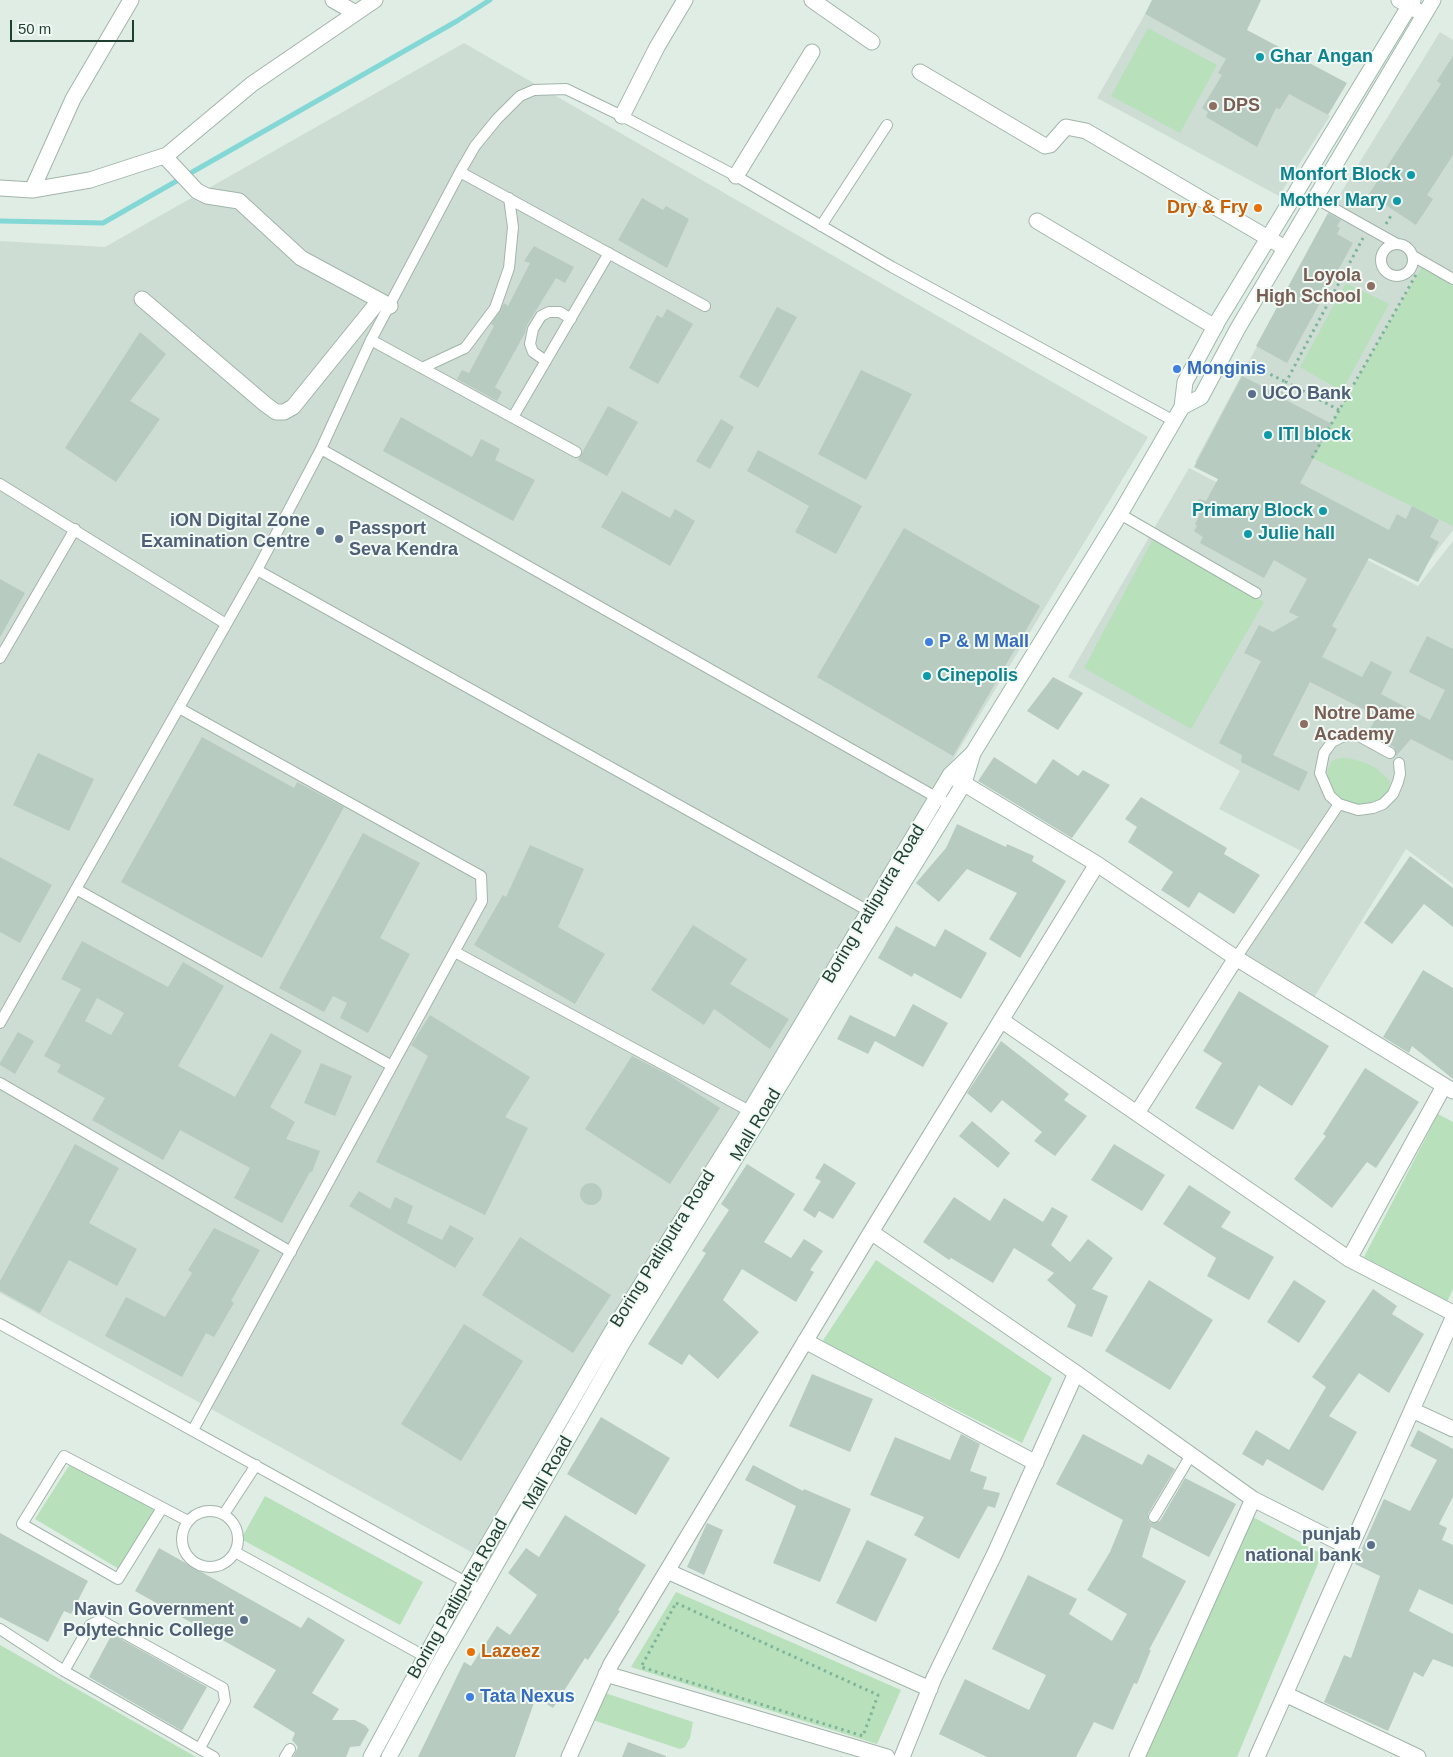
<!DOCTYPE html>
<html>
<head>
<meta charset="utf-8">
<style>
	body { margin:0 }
	#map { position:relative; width:1453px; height:1757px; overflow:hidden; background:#e0ede5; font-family:Arial,sans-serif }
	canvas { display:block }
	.scale { position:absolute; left:10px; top:20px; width:124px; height:22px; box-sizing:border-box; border:2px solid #1f3f31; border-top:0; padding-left:6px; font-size:15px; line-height:18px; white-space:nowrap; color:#1f3f31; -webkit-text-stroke:4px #f1f9f4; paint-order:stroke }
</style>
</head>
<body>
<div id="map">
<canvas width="1453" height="1757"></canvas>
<div class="scale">50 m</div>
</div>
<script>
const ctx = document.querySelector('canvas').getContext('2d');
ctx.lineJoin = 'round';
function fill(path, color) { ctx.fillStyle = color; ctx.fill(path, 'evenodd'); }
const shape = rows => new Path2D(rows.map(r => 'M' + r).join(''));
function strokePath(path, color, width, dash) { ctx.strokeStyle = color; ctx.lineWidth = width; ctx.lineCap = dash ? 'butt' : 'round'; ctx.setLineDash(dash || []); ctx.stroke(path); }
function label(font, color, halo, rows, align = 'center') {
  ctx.font = font + ' Arial,sans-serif'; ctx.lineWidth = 4; ctx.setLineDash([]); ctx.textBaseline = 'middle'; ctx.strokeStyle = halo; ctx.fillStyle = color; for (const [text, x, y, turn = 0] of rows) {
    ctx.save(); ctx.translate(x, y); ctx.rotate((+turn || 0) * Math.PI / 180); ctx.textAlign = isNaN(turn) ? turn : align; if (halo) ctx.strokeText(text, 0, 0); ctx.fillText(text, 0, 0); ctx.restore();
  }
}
fill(shape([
	[1145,14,1330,116,1279,196,1097,98],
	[1440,32,1453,40,1453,530,1416,578,1195,462,1329,212],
	[464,43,1148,437,473,1553,0,1293,0,241,105,247],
	[1189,468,1418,586,1453,541,1453,884,1406,849,1313,999,1241,952,1305,853,1219,809,1240,771,1068,677]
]), '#ceddd4');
fill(shape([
	[1148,28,1217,65,1180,133,1111,96],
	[1422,267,1453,286,1453,526,1312,458],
	[1346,283,1389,304,1342,391,1300,367],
	[1153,539,1264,602,1191,729,1084,668],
	[1339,758,1349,758,1366,763,1376,768,1390,781,1388,792,1380,802,1364,807,1342,801,1333,794,1329,787,1327,771,1332,761],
	[1438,1114,1453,1122,1453,1289,1447,1302,1364,1257],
	[876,1260,1052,1378,1022,1443,822,1342],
	[70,1464,155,1510,119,1569,35,1519],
	[265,1496,423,1582,400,1625,241,1539],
	[1253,1517,1322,1554,1237,1757,1144,1757],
	[676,1592,901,1690,877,1744,631,1667],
	[0,1645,196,1757,0,1757],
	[602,1692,693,1722,690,1738,685,1747,680,1749,593,1720]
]), '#b7e0bb');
strokePath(shape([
	[0,221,103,223,457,21,490,0]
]), '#83d8d6', 5);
fill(shape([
	[1152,0,1261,0,1247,30,1347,83,1328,115,1289,94,1280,109,1276,108,1257,147,1206,117,1208,112,1202,108,1222,75,1218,73,1226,59,1145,14],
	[1453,56,1453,155,1427,195,1433,199,1416,225,1369,194,1441,84,1437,81],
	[642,198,663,210,666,206,689,219,667,268,618,240],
	[1328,213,1341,220,1337,226,1340,228,1337,234,1353,243,1287,363,1256,346],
	[534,246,574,267,565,283,556,278,527,325,525,333,495,387,502,392,497,401,457,379,462,370,469,373,494,326,491,324,504,303,508,306,530,263,524,261],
	[777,307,797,317,758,388,739,377],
	[667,309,693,324,658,384,629,368,657,315,662,318],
	[140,332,166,354,130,401,160,419,116,482,65,448],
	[861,370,912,394,866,480,818,454],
	[1242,376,1272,391,1274,387,1287,394,1284,399,1332,424,1300,483,1389,530,1397,514,1406,519,1412,506,1439,520,1430,537,1439,542,1418,582,1369,558,1332,626,1337,629,1322,657,1362,677,1371,661,1392,672,1381,694,1430,720,1445,690,1409,672,1427,636,1453,649,1453,761,1411,739,1396,756,1394,747,1368,733,1377,716,1310,682,1273,755,1308,772,1299,791,1241,762,1242,755,1219,743,1261,661,1244,653,1259,625,1273,632,1299,617,1289,612,1307,579,1274,560,1264,578,1200,543,1203,537,1194,531,1197,526,1195,524,1200,514,1193,510,1199,499,1206,501,1218,479,1194,467],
	[608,406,638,422,607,476,578,460],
	[401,417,472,457,481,439,500,449,495,460,535,480,513,521,383,451],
	[721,419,734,427,710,469,696,461],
	[758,450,862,506,836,554,795,532,809,506,747,471],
	[622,491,670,518,675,509,695,521,670,566,601,527],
	[904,528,1040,606,953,756,817,677],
	[0,579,25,593,0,637],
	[1053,677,1083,693,1058,730,1027,711],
	[202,737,294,788,297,782,344,807,262,958,121,882],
	[38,753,94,779,69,831,13,805],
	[994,757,1036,784,1053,759,1078,776,1083,770,1110,785,1072,838,978,781],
	[1141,797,1227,848,1224,854,1260,875,1234,914,1199,892,1189,908,1161,890,1173,872,1128,842,1137,827,1125,819],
	[957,824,1006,847,1007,844,1034,856,1032,861,1066,881,1020,958,989,939,1017,893,967,869,939,902,916,883,946,848],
	[363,833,420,863,380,938,410,954,368,1033,340,1018,347,1003,333,996,324,1012,279,988],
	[530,845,584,869,558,927,605,954,575,1004,474,945,503,895,506,897],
	[1410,856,1453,888,1453,927,1424,904,1392,944,1364,923],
	[0,857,52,885,20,943,0,932],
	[693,925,747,959,730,984,789,1019,770,1049,714,1009,704,1025,651,990],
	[896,926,935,947,945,929,987,953,961,999,914,973,912,977,878,958],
	[82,941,168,987,183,962,224,986,178,1066,235,1097,271,1033,302,1051,270,1107,295,1122,286,1139,320,1151,312,1172,310,1172,282,1223,234,1198,250,1168,180,1130,163,1160,92,1120,105,1098,57,1072,61,1065,44,1056,81,989,61,979],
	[97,998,124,1013,111,1035,85,1021],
	[1423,970,1453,988,1453,1079,1412,1046,1409,1053,1383,1037],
	[1239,991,1329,1046,1292,1106,1259,1085,1233,1130,1195,1108,1222,1063,1203,1051],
	[913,1004,948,1023,923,1067,875,1041,868,1054,837,1039,850,1015,895,1037],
	[430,1015,530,1077,505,1117,528,1128,485,1215,376,1162,428,1056,411,1045],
	[18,1032,34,1041,15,1074,0,1065,0,1063],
	[1001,1041,1069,1094,1064,1100,1087,1116,1055,1156,1034,1141,1042,1132,1002,1100,991,1113,967,1093],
	[632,1056,667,1074,720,1108,670,1184,585,1129],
	[321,1063,352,1076,335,1116,304,1103],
	[1365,1068,1419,1102,1376,1168,1367,1162,1332,1208,1294,1179,1326,1136,1323,1134],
	[972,1121,1010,1153,998,1168,959,1136],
	[75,1144,119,1168,89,1223,137,1249,117,1286,69,1260,40,1313,0,1291,0,1281],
	[1114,1144,1165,1175,1142,1211,1091,1180],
	[824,1163,856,1183,833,1219,819,1211,815,1218,803,1210,821,1181,815,1178],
	[747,1164,795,1194,764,1242,791,1258,804,1239,823,1251,810,1270,814,1272,796,1302,742,1269,723,1300,759,1332,718,1379,689,1354,682,1365,648,1344,706,1253,702,1251,729,1210,721,1204],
	'580 1194a11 11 0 1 1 22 0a11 11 0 1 1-22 0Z',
	[1189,1185,1231,1212,1221,1227,1274,1257,1249,1300,1207,1276,1216,1258,1163,1224],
	[359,1191,390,1209,395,1197,413,1206,407,1223,442,1240,450,1225,474,1238,455,1268,349,1206],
	[954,1197,990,1221,1004,1198,1043,1222,1052,1207,1068,1216,1051,1245,1070,1262,1088,1239,1113,1258,1092,1289,1108,1296,1092,1337,1067,1327,1076,1305,1047,1280,1054,1273,1014,1248,993,1283,951,1258,949,1260,923,1242],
	[214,1228,260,1250,231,1301,234,1303,214,1337,206,1333,182,1377,105,1336,126,1297,165,1317,192,1273,188,1270],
	[520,1237,611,1295,573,1353,482,1295],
	[1149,1280,1213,1320,1170,1390,1105,1351],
	[1294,1280,1326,1301,1299,1343,1267,1322],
	[1373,1289,1397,1306,1392,1314,1424,1334,1389,1393,1359,1373,1329,1416,1357,1432,1323,1491,1267,1459,1263,1466,1242,1454,1256,1430,1289,1450,1326,1387,1312,1377],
	[464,1324,523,1361,461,1461,401,1424],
	[812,1374,873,1399,850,1452,789,1426],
	[601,1417,670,1458,636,1515,567,1474],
	[1418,1430,1453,1449,1453,1497,1439,1524,1447,1528,1442,1540,1453,1545,1453,1605,1419,1589,1409,1611,1453,1634,1453,1667,1433,1659,1423,1677,1414,1672,1388,1731,1324,1702,1344,1655,1351,1658,1380,1576,1355,1564,1384,1499,1410,1511,1437,1460,1410,1446],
	[961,1434,980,1444,970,1471,987,1477,983,1489,1000,1493,995,1508,988,1506,959,1559,914,1535,924,1517,870,1495,895,1437,950,1460],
	[1083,1434,1142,1465,1148,1454,1175,1469,1148,1514,1148,1520,1151,1523,1160,1521,1185,1478,1236,1504,1209,1557,1151,1527,1142,1557,1186,1581,1149,1650,1151,1650,1137,1684,1134,1683,1113,1730,1094,1722,1076,1757,987,1757,939,1734,965,1679,1029,1710,1046,1675,992,1649,1028,1575,1077,1599,1069,1614,1112,1641,1127,1614,1087,1590,1110,1552,1123,1520,1056,1484],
	[753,1465,803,1491,804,1489,851,1509,820,1582,773,1563,796,1506,745,1480],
	[565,1515,646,1565,618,1610,620,1611,588,1660,585,1658,553,1708,536,1697,515,1757,418,1757,464,1662,471,1666,497,1626,510,1635,537,1595,508,1573,526,1548,539,1557],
	[707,1523,723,1530,704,1575,687,1567],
	[0,1533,88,1581,71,1614,64,1611,48,1642,0,1617],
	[867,1540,907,1559,876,1622,836,1603],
	[159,1548,301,1628,308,1617,345,1640,312,1693,339,1709,332,1720,355,1720,366,1726,369,1730,360,1746,350,1747,346,1757,293,1757,298,1747,292,1740,295,1733,253,1707,276,1670,135,1591],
	[112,1634,207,1687,182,1731,89,1677],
	[628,1742,666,1756,666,1757,622,1757]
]), '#b8cbc0');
const lane = shape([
	[460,172,705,306],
	[1315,198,1397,244],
	[821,226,887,125],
	'1381 260a16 16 0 1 1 32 0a16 16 0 1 1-32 0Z',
	[1413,256,1453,279],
	[371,340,576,452],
	[546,361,533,352,530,344,533,329,541,316,549,312,560,312,571,319],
	[422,368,465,348,495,308,509,268,513,227,509,198],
	[513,417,609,253],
	[321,449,950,805],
	[0,484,226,624],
	[1120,514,1256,593],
	[257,570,874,914],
	[0,658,75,529],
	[179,708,481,876,482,901,193,1430],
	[1390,753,1359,736,1344,736,1332,742,1324,753,1320,773,1330,796,1339,804,1358,810,1373,808,1383,804,1393,794,1398,782,1400,774,1399,763],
	[76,889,392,1066],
	[455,952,755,1114],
	[1236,958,1339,804],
	[0,1023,257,570,321,449,371,340,460,172,475,146,497,119,520,96,534,90,566,89,622,116,736,176,892,267,1174,421],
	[0,1083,291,1252],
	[0,1324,482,1591],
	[162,1508,118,1579,22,1524,64,1456,188,1521],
	'182 1539a28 28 0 1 1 56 0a28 28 0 1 1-56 0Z',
	[224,1514,256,1465],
	[1154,1517,1191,1455],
	[235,1552,424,1656],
	[0,1629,64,1671,214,1757],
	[64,1671,90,1625,100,1620,223,1688,225,1701,200,1748],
	[285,1757,290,1749]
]);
const street = shape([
	[333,0,354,12],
	[375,0,252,84,167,155,168,160,197,191,207,196,239,201,301,258,390,306],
	[812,0,872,42],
	[1399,0,1423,14],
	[920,72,1045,146,1050,145,1066,127,1086,131,1285,248],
	[622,116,657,47,685,0],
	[736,176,812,52],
	[0,188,32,190,90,180,167,155],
	[32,190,73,99,131,0],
	[1037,221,1215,327],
	[142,299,265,404,276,412,284,412,293,407,378,302],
	[953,777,1097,864,1236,958,1453,1091],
	[1001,1020,1349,1259,1453,1313],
	[1137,1113,1236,958],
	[871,1232,1076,1373,1253,1499,1350,1548],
	[1349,1259,1444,1086],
	[805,1341,1036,1463],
	[1412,1410,1453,1429],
	[667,1571,930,1689],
	[606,1674,887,1757],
	[1285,1694,1418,1757],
	[569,1757,611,1664,871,1232,1097,864],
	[902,1757,934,1678,995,1553,1076,1373],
	[1137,1757,1253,1499],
	[1257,1757,1453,1318]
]);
const secondary = shape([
	[1182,407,1201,397,1238,328,1433,0],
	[371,1757,466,1582,611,1333,750,1111,950,775,972,754],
	[389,1757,439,1664,623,1342,964,783,973,753,1120,514,1182,407,1185,382,1219,319,1413,0]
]);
strokePath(lane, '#a2b5ab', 12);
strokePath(street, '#a2b5ab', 17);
strokePath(secondary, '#9ebaab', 17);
strokePath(shape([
	[1386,224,1392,214],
	[1247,363,1286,382],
	[1339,410,1286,382,1363,238],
	[1312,458,1417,273],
	[676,1603,878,1695,863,1736,641,1667,676,1603]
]), '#7eb49a', 3, [2.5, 4]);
strokePath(lane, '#fff', 10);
strokePath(street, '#fff', 15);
strokePath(secondary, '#fff', 15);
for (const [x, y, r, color] of [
	[1260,57,5,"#0f9aa8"],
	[1213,106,5,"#8d6e63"],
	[1411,175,5,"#0f9aa8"],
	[1397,201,5,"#0f9aa8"],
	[1258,208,5,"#e8710a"],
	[1371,286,5,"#8d6e63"],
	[1177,369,5,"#3f7fe0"],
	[1252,394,5,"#5c6f8a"],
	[1268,435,5,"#0f9aa8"],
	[1323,511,5,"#0f9aa8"],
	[320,531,5,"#5c6f8a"],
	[1248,534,5,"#0f9aa8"],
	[339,539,5,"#5c6f8a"],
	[929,642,5,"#3f7fe0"],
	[927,676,5,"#0f9aa8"],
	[1304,724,5,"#8d6e63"],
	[1371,1545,5,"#5c6f8a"],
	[244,1620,5,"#5c6f8a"],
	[471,1652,5,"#e8710a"],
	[470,1697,5,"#3f7fe0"]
]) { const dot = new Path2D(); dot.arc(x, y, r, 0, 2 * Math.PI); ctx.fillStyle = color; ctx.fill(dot); strokePath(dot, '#f1f9f4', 2); }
label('bold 18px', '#0d838f', '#f1f9f4', [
	["Ghar Angan",1270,57],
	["Monfort Block",1401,175,"right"],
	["Mother Mary",1387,201,"right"],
	["ITI block",1278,435],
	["Primary Block",1313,511,"right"],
	["Julie hall",1258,534],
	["Cinepolis",937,676]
], 'left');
label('bold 18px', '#785e54', '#f1f9f4', [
	["DPS",1223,106],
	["Loyola",1361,276,"right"],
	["High School",1361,297,"right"],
	["Notre Dame",1314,714],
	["Academy",1314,735]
], 'left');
label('bold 18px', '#c56008', '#f1f9f4', [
	["Dry & Fry",1248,208],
	["Lazeez",481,1652,"left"]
], 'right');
label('bold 18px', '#366cbe', '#f1f9f4', [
	["Monginis",1187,369],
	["P & M Mall",939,642],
	["Tata Nexus",480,1697]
], 'left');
label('bold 18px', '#4e5e75', '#f1f9f4', [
	["UCO Bank",1262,394,"left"],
	["iON Digital Zone",310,521],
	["Examination Centre",310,542],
	["Passport",349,529,"left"],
	["Seva Kendra",349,550,"left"],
	["punjab",1361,1535],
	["national bank",1361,1556],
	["Navin Government",234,1610],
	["Polytechnic College",234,1631]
], 'right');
label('18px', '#1f3f31', '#f1f9f4', [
	["Boring Patliputra Road",874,904,-59],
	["Mall Road",756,1125,-59],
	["Boring Patliputra Road",663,1249,-58],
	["Mall Road",548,1473,-60],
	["Boring Patliputra Road",458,1599,-60]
]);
</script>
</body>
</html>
